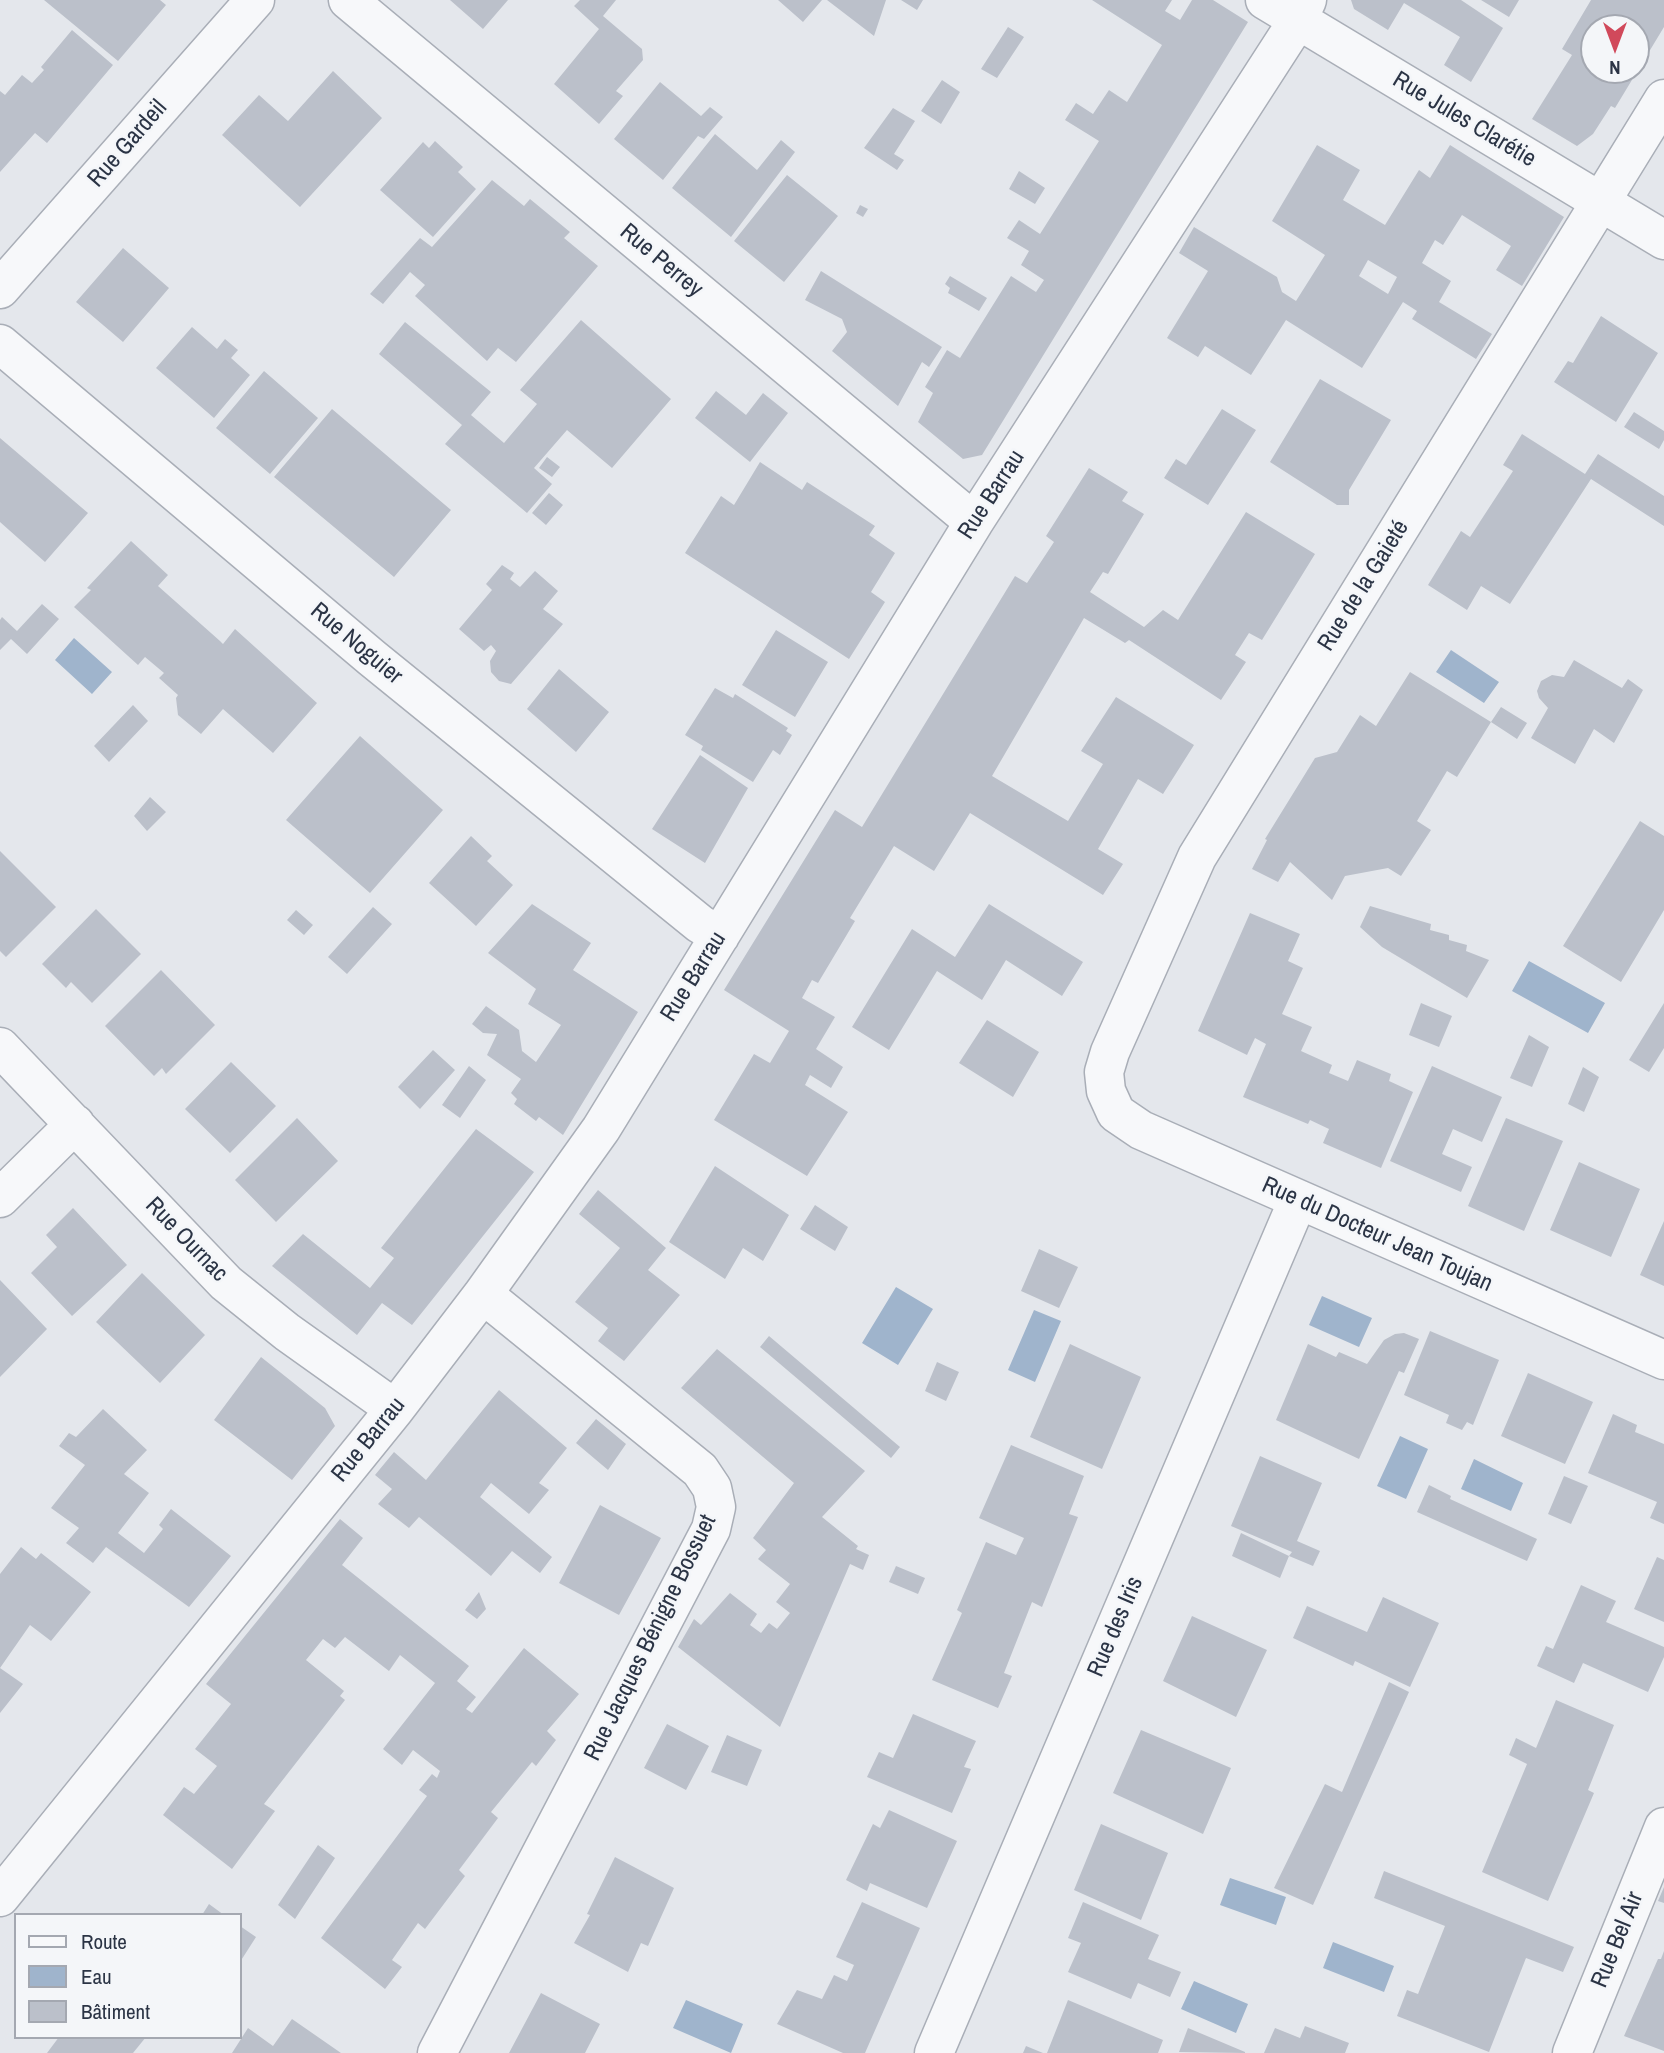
<!DOCTYPE html>
<html>
<head>
<meta charset="utf-8">
<style>
	body { margin:0 }
	#map { position:relative; width:1664px; height:2053px; overflow:hidden; background:#e4e7ec; font-family:"Archivo Narrow",sans-serif }
	canvas { display:block }
	.legend { position:absolute; left:14px; top:1913px; width:228px; height:126px; box-sizing:border-box; background:#f4f6f9; border:2px solid #a4a8b1; margin:0; padding:9px 12px; list-style:none; font-size:21px; color:#2b3445 }
	.legend li { display:flex; align-items:center; gap:14px; height:35px }
	.legend b { width:35px; border:2px solid #a4a8b1 }
	.north { position:absolute; left:1580px; top:14px; width:70px; height:70px; box-sizing:border-box; background:#f4f6f9; border:2px solid #a4a8b1; border-radius:50%; rotate:180deg; font-size:19px; font-weight:700; line-height:28px; text-align:center; color:#2b3445 }
	.north::after { content:''; display:block; margin:auto; width:24px; height:32px; background:#d1495b; clip-path:polygon(50% 0,100% 100%,50% 72%,0 100%) }
</style>
</head>
<body>
<div id="map">
<canvas width="1664" height="2053"></canvas>
<ul class="legend">
<li><b style="height:9px;background:#f7f8fa"></b>Route</li>
<li><b style="height:19px;background:#9fb4cc"></b>Eau</li>
<li><b style="height:19px;background:#bbc0ca"></b>Bâtiment</li>
</ul>
<div class="north">N</div>
</div>
<script>
const ctx = document.querySelector('canvas').getContext('2d');
ctx.lineJoin = 'round';
function fill(path, color) { ctx.fillStyle = color; ctx.fill(path, 'evenodd'); }
const shape = rows => new Path2D(rows.map(r => 'M' + r).join(''));
function strokePath(path, color, width, dash) { ctx.strokeStyle = color; ctx.lineWidth = width; ctx.lineCap = dash ? 'butt' : 'round'; ctx.setLineDash(dash || []); ctx.stroke(path); }
function label(font, color, halo, rows, align = 'center') {
  ctx.font = font + ' "Archivo Narrow",sans-serif'; ctx.lineWidth = 5; ctx.setLineDash([]); ctx.textBaseline = 'middle'; ctx.strokeStyle = halo; ctx.fillStyle = color; for (const [text, x, y, turn = 0] of rows) {
    ctx.save(); ctx.translate(x, y); ctx.rotate((+turn || 0) * Math.PI / 180); ctx.textAlign = isNaN(turn) ? turn : align; if (halo) ctx.strokeText(text, 0, 0); ctx.fillText(text, 0, 0); ctx.restore();
  }
}
fill(shape([
	[74,638,112,672,92,694,55,660],
	[1451,650,1499,682,1484,703,1436,672],
	[1529,961,1605,1003,1588,1033,1512,991],
	[896,1287,933,1309,898,1365,862,1343],
	[1322,1296,1372,1318,1359,1347,1309,1325],
	[1034,1310,1061,1321,1035,1382,1008,1370],
	[1400,1436,1428,1449,1406,1499,1377,1486],
	[1474,1459,1523,1483,1511,1511,1461,1489],
	[1230,1878,1286,1897,1276,1925,1220,1905],
	[1333,1942,1394,1966,1384,1992,1323,1968],
	[1194,1981,1248,2004,1236,2033,1181,2009],
	[686,2000,743,2024,731,2053,673,2028]
]), '#9fb4cc');
fill(shape([
	[44,0,160,0,166,5,118,61],
	[450,0,508,0,483,29],
	[580,0,616,0,603,16,642,49,643,60,616,91,623,96,599,124,554,84,599,29,574,6],
	[778,0,822,0,803,22],
	[827,0,886,0,874,36],
	[901,0,923,0,917,10],
	[1092,0,1172,0,1165,11,1180,20,1192,0,1213,0,1248,22,982,455,963,459,918,422,933,393,925,387,947,350,960,358,1011,276,1036,292,1044,280,1021,265,1029,251,1007,238,1019,220,1040,234,1099,141,1065,120,1076,103,1093,114,1109,90,1127,102,1162,45],
	[1351,0,1461,0,1503,28,1471,82,1444,65,1460,37,1404,3,1388,30,1354,9],
	[1481,0,1519,0,1509,17],
	[1591,0,1664,0,1664,27,1615,108,1611,106,1593,134,1577,146,1532,119,1572,55,1562,49],
	[1594,28,1636,28,1636,70,1594,70],
	[1008,27,1024,37,997,78,981,69],
	[72,30,113,65,47,143,35,133,0,172,0,91,5,95,22,75,32,83,44,70,41,67],
	[333,71,382,118,300,207,222,135,259,95,288,121],
	[942,80,960,92,941,124,921,111],
	[660,82,701,116,710,107,723,117,704,139,698,136,663,180,614,139],
	[893,108,915,121,894,154,904,160,897,170,864,148],
	[715,134,757,170,781,140,795,152,731,237,672,188],
	[435,141,463,167,458,172,476,189,433,237,380,190,423,142,429,148],
	[1317,145,1360,170,1343,200,1385,225,1419,170,1430,178,1450,145,1564,217,1522,286,1496,270,1511,246,1462,215,1443,245,1435,240,1422,263,1451,281,1439,302,1492,334,1476,359,1412,319,1417,311,1403,302,1362,368,1286,320,1251,375,1205,346,1198,357,1167,338,1208,271,1179,253,1194,227,1277,277,1282,292,1296,301,1325,255,1272,221],
	[1368,260,1397,277,1388,294,1359,276],
	[1019,171,1045,188,1035,204,1009,189],
	[787,175,838,216,784,282,734,241],
	[492,180,524,206,530,199,570,232,564,238,598,266,516,362,498,348,487,361,415,296,425,285,410,272,383,304,370,294,420,238,432,247],
	[860,205,868,209,863,217,856,213],
	[123,248,169,288,123,342,76,302],
	[821,271,942,347,929,367,922,362,898,406,832,351,847,332,842,319,805,300],
	[950,276,987,298,979,311,948,293,950,288,945,284],
	[1601,316,1658,353,1616,422,1554,382,1568,361,1573,363],
	[581,320,671,399,612,468,567,430,534,468,552,484,527,513,445,444,462,425,379,354,405,322,491,392,471,415,504,443,537,404,520,390],
	[192,327,217,349,225,339,238,350,231,358,250,375,214,418,156,368],
	[264,371,318,418,270,474,216,428],
	[1320,379,1391,420,1349,490,1349,505,1337,505,1270,462],
	[716,391,746,415,763,393,788,413,750,462,695,418],
	[332,409,451,510,394,577,274,477],
	[1222,409,1256,430,1208,505,1164,478,1176,459,1186,465],
	[1634,412,1664,431,1664,440,1659,449,1624,427],
	[1522,434,1585,474,1598,454,1664,496,1664,526,1591,479,1510,604,1481,586,1467,610,1428,585,1461,531,1470,537,1513,471,1503,465],
	[0,438,88,513,45,562,0,522],
	[547,457,560,467,552,477,539,468],
	[760,462,802,490,807,482,875,526,869,535,895,553,871,592,885,602,849,659,685,553,721,496,734,505],
	[1089,468,1128,492,1122,501,1144,514,1108,574,1103,572,1090,592,1144,627,1163,610,1178,620,1246,512,1315,554,1262,640,1249,633,1235,655,1246,662,1221,700,1129,640,1125,643,1084,618,992,776,1068,821,1103,764,1081,751,1116,697,1194,745,1163,794,1138,779,1098,849,1123,864,1103,895,970,813,934,871,894,846,850,918,855,921,818,983,812,980,802,998,835,1017,816,1049,843,1067,831,1088,810,1075,805,1085,848,1112,807,1176,714,1120,754,1054,770,1063,789,1031,724,990,835,810,862,827,1015,576,1027,583,1054,542,1046,536],
	[549,493,563,505,546,525,532,513],
	[131,541,168,575,158,586,220,641,223,644,235,629,317,703,273,753,223,709,201,734,178,715,176,698,178,695,159,678,164,673,145,657,138,665,74,607,91,590,87,588],
	[502,565,514,573,510,579,520,587,535,571,558,591,543,609,563,624,511,684,499,681,491,672,490,661,496,651,491,645,484,651,459,629,492,590,486,584],
	[42,604,59,619,27,654,11,639,0,650,0,620,2,617,17,631],
	[776,630,828,662,795,717,742,685],
	[1574,660,1622,688,1628,679,1643,690,1614,743,1594,729,1575,764,1531,738,1548,708,1539,698,1537,691,1541,681,1552,675,1564,677],
	[559,669,609,712,576,752,527,709],
	[1410,672,1491,722,1457,777,1447,771,1417,821,1431,830,1401,876,1388,868,1345,876,1332,900,1290,862,1278,882,1252,869,1267,840,1265,839,1315,758,1337,752,1360,715,1376,726],
	[715,688,733,698,735,694,788,728,786,731,792,735,780,755,773,750,753,782,701,750,703,746,685,735],
	[133,705,148,721,109,762,94,746],
	[1501,707,1527,723,1517,739,1491,722],
	[360,736,443,810,370,893,286,820],
	[700,755,748,788,705,863,652,829],
	[150,797,166,812,147,831,134,816],
	[1640,821,1664,836,1664,910,1621,982,1563,946],
	[471,836,492,856,487,861,513,885,476,926,429,883],
	[0,851,56,907,6,957,0,951],
	[532,904,591,943,573,970,638,1012,563,1135,539,1117,536,1121,514,1104,517,1099,511,1093,521,1079,487,1055,497,1034,483,1033,472,1024,486,1006,519,1030,522,1051,536,1062,561,1025,528,1004,536,989,488,953],
	[989,904,1083,962,1062,996,1006,960,982,1000,937,971,889,1050,852,1027,912,929,955,957],
	[1370,906,1431,924,1430,930,1449,935,1449,940,1467,945,1466,951,1489,960,1467,998,1382,947,1360,927],
	[373,907,392,924,347,974,328,957],
	[96,909,141,954,92,1003,71,982,66,988,42,964],
	[296,910,313,925,304,935,287,920],
	[1250,913,1300,934,1288,961,1303,968,1282,1014,1312,1027,1301,1051,1332,1065,1329,1073,1348,1081,1357,1060,1391,1074,1389,1081,1413,1092,1381,1168,1323,1143,1329,1129,1310,1120,1308,1124,1243,1097,1266,1044,1255,1038,1247,1055,1198,1031],
	[161,970,215,1025,166,1074,162,1068,154,1076,105,1026],
	[1421,1003,1452,1016,1439,1047,1409,1035],
	[1664,1003,1664,1048,1649,1072,1629,1060],
	[987,1020,1039,1052,1013,1097,959,1063],
	[1529,1035,1549,1047,1532,1087,1510,1078],
	[433,1050,455,1070,420,1109,398,1087],
	[231,1062,276,1106,230,1153,185,1109],
	[469,1066,486,1080,460,1118,442,1105],
	[1432,1066,1502,1097,1482,1142,1453,1129,1442,1154,1472,1167,1461,1192,1390,1161],
	[1583,1067,1599,1077,1584,1112,1568,1104],
	[297,1118,338,1161,276,1222,235,1180],
	[1506,1118,1563,1141,1524,1231,1468,1206],
	[476,1129,534,1172,412,1325,382,1303,357,1335,272,1266,303,1234,370,1288,394,1258,381,1248],
	[1579,1162,1640,1189,1611,1257,1550,1230],
	[715,1166,789,1215,763,1261,743,1248,725,1279,669,1242],
	[598,1190,666,1248,648,1270,680,1295,624,1361,598,1341,608,1328,575,1302,620,1248,579,1214],
	[815,1205,848,1227,835,1251,800,1229],
	[73,1208,127,1265,72,1316,31,1273,57,1247,46,1235],
	[1664,1221,1664,1286,1640,1275],
	[1039,1249,1078,1267,1059,1308,1021,1291],
	[142,1273,205,1335,160,1383,96,1322],
	[0,1280,47,1329,0,1377],
	[1430,1331,1499,1360,1473,1425,1467,1422,1462,1430,1446,1423,1449,1415,1404,1395],
	[1404,1333,1419,1339,1404,1373,1399,1371,1359,1459,1276,1420,1308,1344,1336,1357,1339,1352,1367,1364,1384,1340,1395,1334],
	[769,1336,900,1447,891,1458,760,1347],
	[1070,1344,1141,1377,1102,1469,1030,1437],
	[717,1349,865,1471,822,1517,858,1546,856,1549,869,1555,863,1570,850,1564,780,1727,678,1647,694,1619,701,1625,730,1593,757,1614,750,1625,761,1633,769,1623,777,1629,790,1613,776,1602,790,1584,758,1559,766,1550,753,1538,794,1483,681,1388],
	[261,1357,325,1408,335,1426,292,1480,214,1420],
	[937,1362,959,1372,946,1401,925,1391],
	[1528,1373,1593,1402,1565,1464,1501,1436],
	[499,1390,567,1448,539,1483,549,1490,529,1514,491,1483,480,1497,552,1557,540,1573,512,1551,491,1576,419,1517,409,1528,378,1504,392,1489,375,1475,394,1452,426,1480],
	[103,1409,147,1450,124,1474,149,1493,118,1533,144,1553,163,1529,159,1525,171,1509,231,1556,189,1607,106,1547,93,1563,66,1543,79,1528,51,1508,85,1465,59,1446,69,1433,76,1437],
	[1613,1414,1637,1425,1635,1432,1664,1444,1664,1524,1650,1518,1657,1502,1588,1473],
	[596,1419,626,1444,608,1470,576,1443],
	[1011,1445,1084,1476,1069,1514,1078,1517,1042,1607,1032,1602,1004,1673,1012,1676,998,1708,932,1680,962,1613,957,1610,986,1542,1016,1555,1024,1538,979,1518],
	[1260,1456,1322,1483,1297,1541,1320,1551,1313,1566,1289,1556,1292,1552,1231,1526],
	[1564,1476,1588,1486,1571,1524,1548,1514],
	[1429,1485,1451,1496,1450,1499,1537,1539,1527,1561,1417,1512],
	[600,1505,661,1538,619,1615,559,1583],
	[340,1519,363,1538,342,1565,469,1666,457,1681,476,1697,466,1709,472,1713,524,1648,579,1694,547,1731,556,1740,536,1766,532,1762,491,1812,498,1818,459,1870,465,1876,425,1929,418,1923,392,1960,402,1967,385,1989,321,1938,427,1796,419,1790,432,1774,437,1778,440,1771,413,1750,402,1765,383,1749,435,1683,400,1655,389,1671,345,1637,335,1648,323,1639,306,1660,344,1691,340,1696,345,1700,264,1804,275,1811,232,1869,163,1815,184,1787,194,1794,217,1766,195,1749,231,1704,206,1684],
	[1241,1533,1289,1556,1280,1578,1232,1556],
	[21,1547,36,1559,41,1553,91,1592,51,1641,30,1625,0,1668,0,1574],
	[1657,1557,1664,1560,1664,1622,1634,1609],
	[896,1566,925,1578,918,1594,889,1582],
	[1581,1585,1616,1601,1606,1622,1664,1647,1664,1657,1648,1692,1583,1663,1574,1683,1537,1666,1546,1646,1553,1649],
	[479,1592,486,1609,477,1619,465,1610],
	[1383,1597,1439,1623,1410,1687,1355,1661,1353,1666,1293,1638,1307,1606,1367,1632],
	[1192,1616,1267,1650,1236,1717,1163,1681],
	[0,1668,23,1684,0,1713],
	[1389,1682,1409,1692,1313,1905,1274,1888,1325,1784,1342,1792],
	[1556,1700,1614,1725,1588,1790,1594,1793,1548,1901,1482,1872,1527,1764,1509,1755,1516,1738,1536,1748],
	[913,1714,976,1741,964,1767,971,1769,952,1813,867,1777,879,1752,893,1758],
	[667,1724,709,1746,686,1790,644,1768],
	[1141,1730,1231,1768,1203,1834,1113,1793],
	[727,1735,762,1750,747,1786,711,1772],
	[889,1810,957,1841,927,1908,870,1883,867,1891,846,1880,873,1824,880,1828],
	[1101,1824,1168,1853,1141,1920,1074,1890],
	[318,1845,335,1858,295,1919,278,1905],
	[615,1857,674,1888,648,1946,641,1943,628,1972,574,1943,590,1915,587,1914],
	[1384,1871,1574,1947,1563,1972,1526,1958,1489,2052,1397,2016,1407,1990,1418,1994,1445,1926,1374,1898],
	[1664,1887,1664,1903,1658,1901],
	[862,1902,920,1928,865,2053,843,2053,777,2024,797,1990,822,1999,834,1975,847,1981,854,1965,836,1957],
	[1083,1902,1159,1935,1148,1959,1181,1972,1170,1997,1138,1983,1131,1999,1068,1972,1081,1943,1068,1938],
	[209,1904,224,1915,202,1915],
	[240,1926,256,1937,240,1962],
	[1664,1951,1664,2051,1624,2036,1658,1959,1661,1959],
	[541,1993,600,2024,585,2053,509,2053],
	[1068,2000,1163,2040,1158,2053,1047,2053],
	[292,2019,341,2053,232,2053,248,2028,273,2046],
	[1305,2026,1349,2043,1345,2053,1264,2053,1275,2028,1300,2038],
	[1188,2028,1245,2052,1245,2053,1179,2052],
	[59,2037,146,2037,133,2053,47,2053],
	[1026,2046,1043,2053,1023,2053]
]), '#bbc0ca');
const minor = shape([
	[348,0,974,522],
	[1265,0,1664,240],
	[1664,99,1197,857,1110,1052,1104,1072,1106,1091,1116,1113,1141,1130,1664,1360],
	[0,289,255,0],
	[0,344,372,658,700,924,720,936],
	[0,1047,226,1283,287,1332,395,1409],
	[0,1198,75,1124],
	[0,1897,395,1409,483,1294,601,1129,974,522,1298,20,1307,0],
	[437,2053,711,1529,716,1507,712,1488,700,1470,483,1294],
	[934,2053,1298,1200],
	[1572,2053,1664,1827]
]);
strokePath(minor, '#a9aeb7', 41);
strokePath(minor, '#f7f8fa', 38);
label('24px', '#2b3445', '#f4f6f9', [
	["Rue Jules Clarétie",1464,120,31],
	["Rue Gardeil",128,144,-49],
	["Rue Perrey",661,261,40],
	["Rue Barrau",992,495,-57],
	["Rue de la Gaieté",1364,586,-58],
	["Rue Noguier",356,644,40],
	["Rue Barrau",694,977,-58],
	["Rue du Docteur Jean Toujan",1377,1235,24],
	["Rue Ournac",186,1240,46],
	["Rue Barrau",369,1440,-51],
	["Rue des Iris",1116,1627,-67],
	["Rue Jacques Bénigne Bossuet",651,1638,-64],
	["Rue Bel Air",1618,1940,-68]
]);
</script>
</body>
</html>
